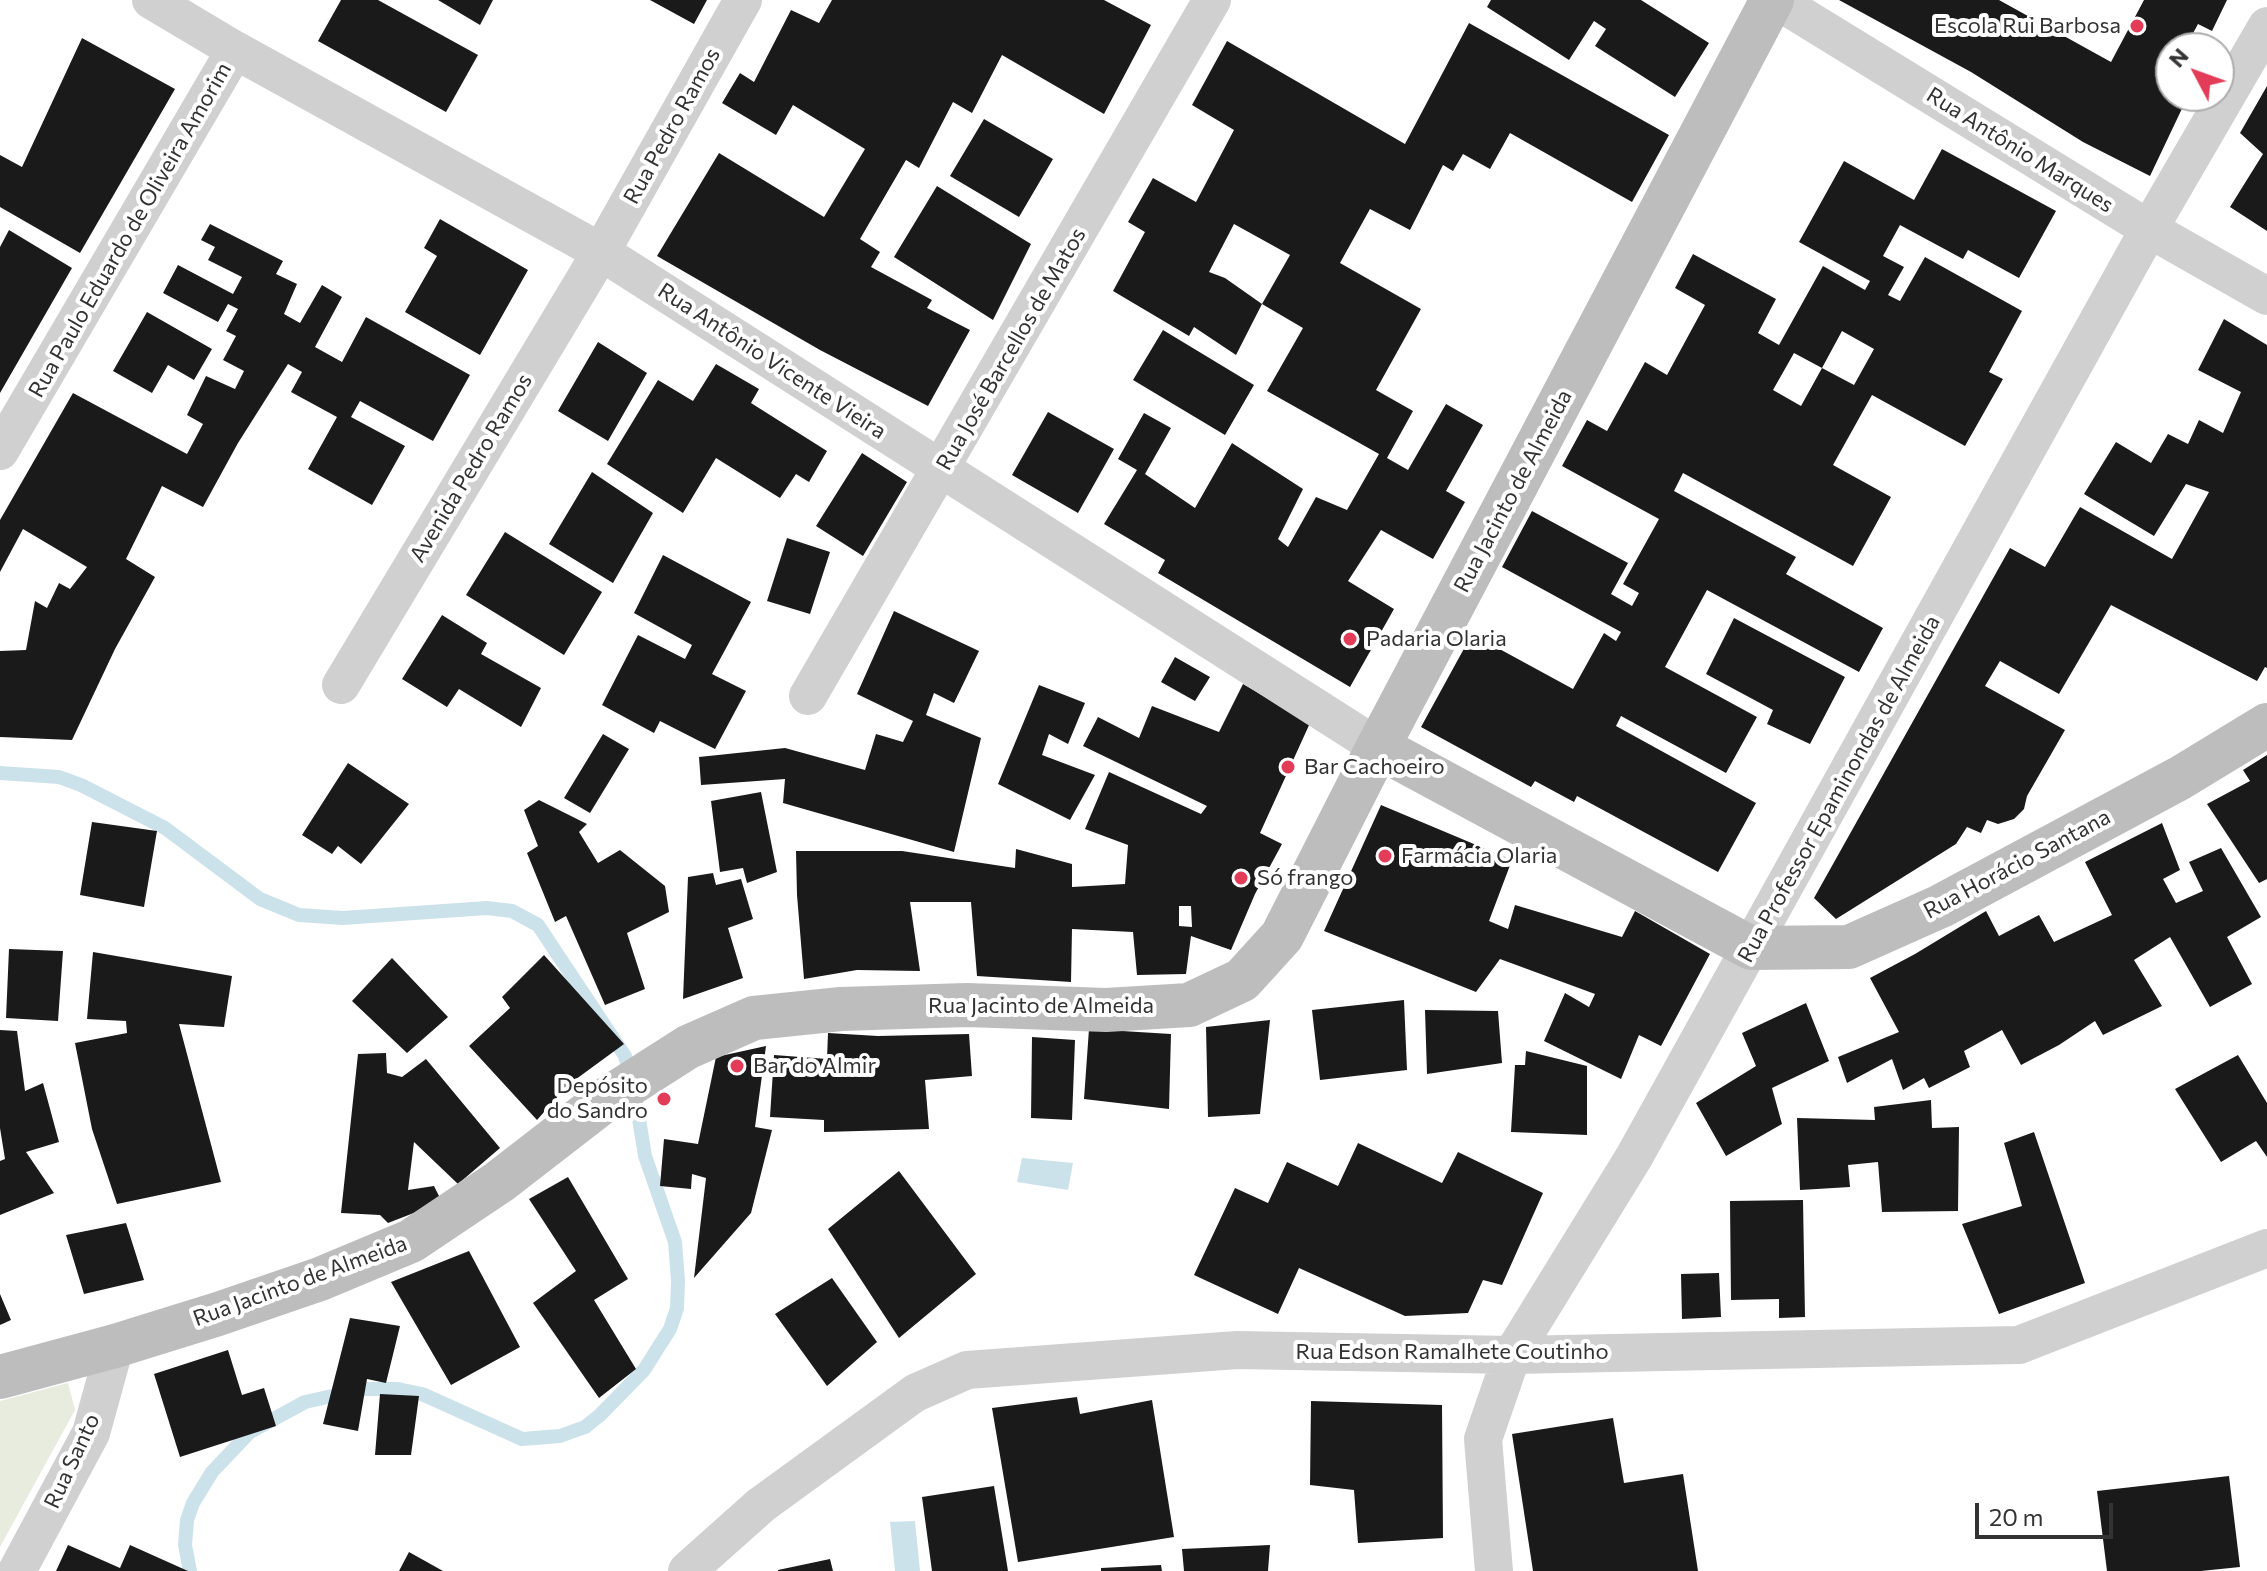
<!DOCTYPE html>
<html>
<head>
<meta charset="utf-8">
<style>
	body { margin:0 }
	#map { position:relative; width:2267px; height:1571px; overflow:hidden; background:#fff; font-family:Commissioner,sans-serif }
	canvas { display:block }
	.north { position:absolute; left:2155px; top:32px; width:80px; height:80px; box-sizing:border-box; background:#fff; border:2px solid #adadad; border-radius:50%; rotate:311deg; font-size:22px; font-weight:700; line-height:32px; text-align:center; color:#333 }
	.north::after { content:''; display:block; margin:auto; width:28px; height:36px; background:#e33c58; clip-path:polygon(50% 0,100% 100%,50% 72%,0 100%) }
	.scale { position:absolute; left:1975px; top:1503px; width:138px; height:36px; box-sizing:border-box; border:4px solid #333; border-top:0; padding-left:10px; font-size:24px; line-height:28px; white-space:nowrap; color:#333; -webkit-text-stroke:6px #fff; paint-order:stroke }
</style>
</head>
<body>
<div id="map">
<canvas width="2267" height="1571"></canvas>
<div class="north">N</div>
<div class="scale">20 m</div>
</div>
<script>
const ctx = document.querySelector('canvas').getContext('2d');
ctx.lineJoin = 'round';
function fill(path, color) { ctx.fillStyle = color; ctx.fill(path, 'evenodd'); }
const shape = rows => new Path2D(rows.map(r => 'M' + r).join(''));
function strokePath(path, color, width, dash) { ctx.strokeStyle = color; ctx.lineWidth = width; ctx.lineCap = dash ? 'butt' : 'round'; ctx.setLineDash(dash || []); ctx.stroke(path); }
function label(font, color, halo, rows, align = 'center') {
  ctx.font = font + ' Commissioner,sans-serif'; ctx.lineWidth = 8; ctx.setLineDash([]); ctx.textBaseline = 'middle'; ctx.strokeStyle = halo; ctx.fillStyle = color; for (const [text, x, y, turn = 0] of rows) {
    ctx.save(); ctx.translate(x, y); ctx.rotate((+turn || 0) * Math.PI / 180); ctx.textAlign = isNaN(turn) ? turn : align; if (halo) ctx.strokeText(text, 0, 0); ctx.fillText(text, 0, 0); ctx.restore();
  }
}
fill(shape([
	[68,1383,75,1410,0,1547,0,1401]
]), '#e7ecdf');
fill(shape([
	[1022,1158,1073,1163,1068,1190,1017,1182],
	[915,1521,920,1571,895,1571,890,1522]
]), '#cce2eb');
strokePath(shape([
	[0,773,59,777,81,785,165,828,260,899,299,915,343,918,487,908,512,911,538,925,625,1056,634,1088,645,1156,675,1242,678,1281,677,1308,670,1329,644,1370,600,1415,585,1427,560,1436,522,1439,422,1394,398,1389,364,1389,305,1402,250,1432,212,1472,193,1503,187,1520,185,1545,190,1571]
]), '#cce2eb', 14);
fill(shape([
	[341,0,378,0,478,55,446,112,318,41],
	[438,0,493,0,480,25],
	[650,0,707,0,694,24],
	[832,0,1104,0,1151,25,1104,114,1002,55,972,113,953,102,919,168,906,160,860,239,880,252,871,267,932,300,927,308,970,330,928,406,820,350,657,256,719,153,824,217,865,149,793,105,776,135,722,103,740,73,754,82,791,10,819,23],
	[1491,0,1641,0,1709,43,1675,97,1595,46,1606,29,1594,21,1569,60,1487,7],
	[1839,0,1999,0,2111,62,2144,0,2227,0,2212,31,2198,24,2185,48,2171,48,2171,96,2188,96,2150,176,2083,142,1971,72],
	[1469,23,1669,135,1632,202,1510,133,1490,169,1463,154,1453,171,1443,165,1410,230,1370,209,1340,263,1421,309,1376,390,1413,411,1387,458,1408,470,1446,404,1483,425,1446,491,1465,502,1433,559,1381,530,1348,581,1394,609,1350,687,1158,573,1165,560,1104,524,1137,470,1118,459,1144,413,1171,428,1145,474,1195,508,1232,443,1303,489,1278,539,1288,547,1316,497,1347,510,1379,454,1267,391,1303,328,1262,304,1290,255,1234,224,1209,272,1225,278,1262,304,1236,355,1194,327,1189,336,1113,291,1145,232,1128,222,1153,178,1196,202,1234,130,1192,105,1227,41,1405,144],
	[82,38,175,89,80,253,0,207,0,155,22,167],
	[2267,86,2267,231,2230,207,2263,154,2240,133],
	[984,119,1053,159,1019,217,950,176],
	[1942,149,2056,211,2019,278,1968,250,1963,259,1900,225,1883,256,1904,267,1888,295,1900,301,1925,257,2022,311,1989,372,2003,379,1965,446,1872,395,1833,465,1891,497,1853,566,1683,473,1674,491,1796,557,1786,574,1883,628,1859,672,1707,590,1665,667,1757,717,1726,773,1621,716,1616,726,1756,803,1718,872,1577,796,1574,802,1535,781,1531,787,1421,727,1472,634,1573,689,1604,633,1616,641,1621,632,1502,567,1532,511,1628,563,1611,594,1632,606,1639,593,1623,584,1659,519,1562,466,1587,420,1607,431,1645,362,1667,375,1705,305,1675,288,1693,254,1776,299,1758,333,1779,345,1823,266,1865,290,1870,281,1799,242,1844,161,1914,200],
	[1842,331,1874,349,1854,385,1822,368],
	[1794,353,1822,368,1801,406,1773,390],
	[937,186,1031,244,993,320,894,257],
	[440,219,528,270,480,355,405,312,437,256,424,248],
	[210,224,283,261,276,274,297,284,284,314,300,323,322,285,342,297,315,347,342,362,366,317,470,375,433,441,360,401,351,417,405,446,372,505,308,469,337,417,291,392,302,372,288,364,238,443,203,507,162,486,126,559,155,577,115,649,72,740,0,737,0,651,26,650,35,601,47,608,59,583,70,589,87,567,23,529,0,572,0,520,73,393,187,454,203,424,187,415,206,376,235,389,244,371,223,360,236,336,226,331,238,309,228,304,218,322,163,293,178,265,233,294,242,277,208,260,215,247,201,240],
	[9,230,72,268,0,393,0,247],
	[147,312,212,349,194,380,168,365,152,393,113,371],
	[2224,319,2267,345,2267,668,2265,667,2257,681,2111,605,2059,694,2000,661,1985,686,2065,730,2027,796,2024,809,2014,819,1998,824,1987,820,1981,833,1967,827,1956,844,1836,919,1814,898,2010,548,2045,567,2080,507,2172,559,2209,492,2186,484,2154,536,2084,494,2116,442,2151,463,2168,434,2188,444,2199,420,2223,433,2241,392,2198,370],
	[1163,330,1254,385,1225,435,1133,380],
	[598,342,647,373,608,441,558,411],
	[716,364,759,389,751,403,827,451,809,482,796,474,780,498,716,458,683,513,607,464,658,380,693,401],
	[1048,412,1114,449,1078,513,1012,475],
	[862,453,907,482,863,556,816,526],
	[592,472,653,513,613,583,549,544],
	[505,532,602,592,564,655,466,595],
	[787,538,830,552,810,614,767,601],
	[663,555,751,602,712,674,746,691,715,749,660,721,654,733,602,705,638,635,685,659,692,645,634,613],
	[894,611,979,651,954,703,934,693,926,715,981,738,954,852,783,803,785,779,701,785,699,757,785,748,865,770,876,734,903,742,913,721,857,694],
	[442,615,487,643,481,654,541,688,521,727,459,689,447,707,402,679],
	[1734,618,1845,677,1810,744,1767,724,1773,710,1706,674],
	[1175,657,1210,677,1195,701,1161,682],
	[1243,684,1310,723,1260,833,1282,844,1255,894,1231,950,1191,936,1186,974,1137,975,1133,932,1072,929,1071,982,977,976,971,902,910,902,920,971,857,970,804,979,797,895,796,851,902,851,1015,868,1016,849,1072,864,1072,887,1125,884,1128,845,1085,829,1109,772,1201,814,1207,806,1083,746,1098,717,1139,738,1152,706,1219,732],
	[1179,906,1191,906,1192,927,1179,926],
	[1039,685,1085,703,1068,744,1049,734,1042,755,1095,775,1070,820,998,784],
	[603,734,629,749,590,813,564,798],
	[2267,755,2267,879,2259,883,2207,804,2250,781,2243,770],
	[348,763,409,804,361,864,338,846,332,854,302,835],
	[761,792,777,872,747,883,743,868,720,872,711,801],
	[539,800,587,824,579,832,598,863,620,850,665,886,669,912,627,933,645,989,605,1005,566,916,555,922,527,853,538,846,524,810],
	[1381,805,1512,860,1489,921,1508,929,1515,905,1622,937,1635,911,1710,954,1661,1046,1639,1035,1621,1079,1544,1041,1565,993,1589,1007,1595,994,1500,959,1476,992,1324,931],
	[92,822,157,831,144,907,80,895],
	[2162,823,2180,870,2163,879,2176,903,2203,891,2189,862,2221,848,2261,917,2227,937,2252,984,2210,1007,2170,937,2134,960,2162,1006,2103,1035,2095,1021,2059,1045,2021,1065,2002,1030,1964,1051,1970,1067,1929,1088,1924,1078,1903,1090,1892,1059,1847,1083,1838,1057,1899,1032,1870,978,1915,954,1986,911,1999,936,2039,915,2054,942,2112,915,2085,862],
	[713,873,716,885,741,879,753,919,728,928,743,978,683,999,688,877],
	[9,949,63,951,58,1021,6,1018],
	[93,952,232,976,224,1027,179,1024,221,1182,117,1204,92,1129,75,1043,127,1033,126,1021,87,1019],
	[544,955,624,1044,568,1085,537,1120,469,1046,510,1008,502,997],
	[392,958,448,1017,407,1053,352,1001],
	[1404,1000,1407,1070,1320,1080,1312,1010],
	[1806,1003,1829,1061,1772,1088,1782,1124,1726,1156,1696,1103,1756,1066,1742,1033],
	[1425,1010,1498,1011,1502,1063,1427,1074],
	[1270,1020,1260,1114,1208,1117,1206,1027],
	[1089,1029,1171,1034,1169,1109,1084,1099],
	[0,1030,17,1031,25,1091,43,1083,59,1142,26,1152,54,1193,0,1215,0,1161,5,1159,0,1128],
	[828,1033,878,1036,969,1034,972,1076,925,1080,929,1129,824,1132,824,1120,770,1117,774,1055,827,1059],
	[1032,1037,1075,1040,1072,1120,1031,1118],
	[766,1046,755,1127,772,1130,751,1213,694,1278,706,1178,692,1174,691,1189,660,1186,664,1139,698,1144,716,1057],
	[1526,1051,1587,1066,1587,1135,1511,1132,1515,1065,1525,1065],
	[386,1053,387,1073,402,1077,426,1059,500,1148,458,1184,414,1142,408,1190,434,1186,442,1202,388,1223,380,1215,341,1213,358,1054],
	[2238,1055,2267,1103,2267,1157,2256,1141,2221,1162,2175,1089],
	[1931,1100,1932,1128,1959,1127,1958,1211,1882,1212,1878,1162,1848,1165,1850,1187,1800,1190,1797,1118,1875,1120,1874,1107],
	[2034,1132,2085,1283,1999,1314,1962,1224,2022,1206,2004,1143],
	[1358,1143,1442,1183,1458,1152,1543,1193,1502,1285,1483,1280,1468,1313,1405,1316,1299,1268,1278,1314,1194,1275,1235,1188,1268,1203,1287,1162,1338,1186],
	[899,1171,976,1274,899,1338,828,1229],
	[568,1177,628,1279,594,1300,636,1369,599,1398,533,1303,576,1271,529,1199],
	[1803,1200,1805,1317,1779,1318,1779,1299,1731,1300,1730,1201],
	[126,1223,144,1280,84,1294,66,1235],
	[469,1251,520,1347,451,1385,391,1282],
	[1719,1273,1721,1317,1682,1319,1681,1274],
	[832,1278,877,1342,827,1386,775,1314],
	[0,1294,11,1320,0,1325],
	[350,1318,400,1326,386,1383,367,1379,358,1431,323,1424],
	[228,1350,242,1395,264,1388,276,1426,180,1457,154,1374],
	[380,1394,419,1396,411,1455,375,1455],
	[1077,1397,1080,1414,1152,1400,1174,1537,1018,1562,992,1408],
	[1311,1401,1442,1405,1443,1538,1358,1543,1354,1490,1310,1485],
	[1613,1418,1624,1483,1683,1474,1698,1571,1533,1571,1512,1434],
	[2229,1476,2240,1567,2201,1571,2107,1571,2097,1491],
	[994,1486,1008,1571,932,1571,922,1497],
	[68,1545,120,1568,130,1545,188,1571,56,1571],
	[1270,1545,1268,1571,1184,1571,1182,1549],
	[409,1552,443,1571,399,1571],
	[830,1559,833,1571,778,1571,778,1570],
	[1161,1565,1162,1571,1101,1571,1101,1568]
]), '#1a1a1a');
strokePath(shape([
	[151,0,235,50,601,252,1378,747],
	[1776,0,2149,229,2267,296],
	[0,451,235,50],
	[341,685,601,252,743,0],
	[808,696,1212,0],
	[17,1571,91,1433,115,1346],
	[687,1571,761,1505,915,1393,967,1370,1237,1350,1512,1355,2019,1345,2267,1248],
	[1494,1571,1483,1439,1512,1355,1634,1157,2149,229,2267,26]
]), '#d0d0d0', 38);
strokePath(shape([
	[1378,747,1751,948,1849,947,1941,906,2180,778,2267,725],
	[0,1377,115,1346,218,1314,320,1279,411,1241,499,1182,605,1100,688,1047,754,1018,841,1009,967,1005,1106,1010,1189,1005,1242,980,1282,936,1378,747,1772,0]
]), '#bdbdbd', 44);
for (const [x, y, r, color] of [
	[2137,26,8,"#e33c58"],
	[1350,639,8,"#e33c58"],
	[1288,767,8,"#e33c58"],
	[1385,856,8,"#e33c58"],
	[1241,878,8,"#e33c58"],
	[737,1066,8,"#e33c58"],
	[664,1099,8,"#e33c58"]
]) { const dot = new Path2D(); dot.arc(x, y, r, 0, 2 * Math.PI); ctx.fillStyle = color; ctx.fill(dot); strokePath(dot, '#fff', 3); }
label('22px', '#333', '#fff', [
	["Escola Rui Barbosa",2121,26,"right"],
	["Padaria Olaria",1366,639],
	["Bar Cachoeiro",1304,767],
	["Farmácia Olaria",1401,856],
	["Só frango",1257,878],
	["Bar do Almir",753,1066],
	["Depósito",648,1086,"right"],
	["do Sandro",648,1111,"right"]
], 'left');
label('22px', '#333', '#fff', [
	["Rua Pedro Ramos",672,126,-61],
	["Rua Antônio Marques",2020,150,32],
	["Rua Paulo Eduardo de Oliveira Amorim",130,230,-60],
	["Rua José Barcellos de Matos",1011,349,-60],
	["Rua Antônio Vicente Vieira",772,361,33],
	["Avenida Pedro Ramos",471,468,-59],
	["Rua Jacinto de Almeida",1513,491,-62],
	["Rua Professor Epaminondas de Almeida",1839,789,-61],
	["Rua Horácio Santana",2017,864,-28],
	["Rua Jacinto de Almeida",1041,1006],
	["Rua Jacinto de Almeida",300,1281,-20],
	["Rua Edson Ramalhete Coutinho",1452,1352],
	["Rua Santo",72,1461,-65]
]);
</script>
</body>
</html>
